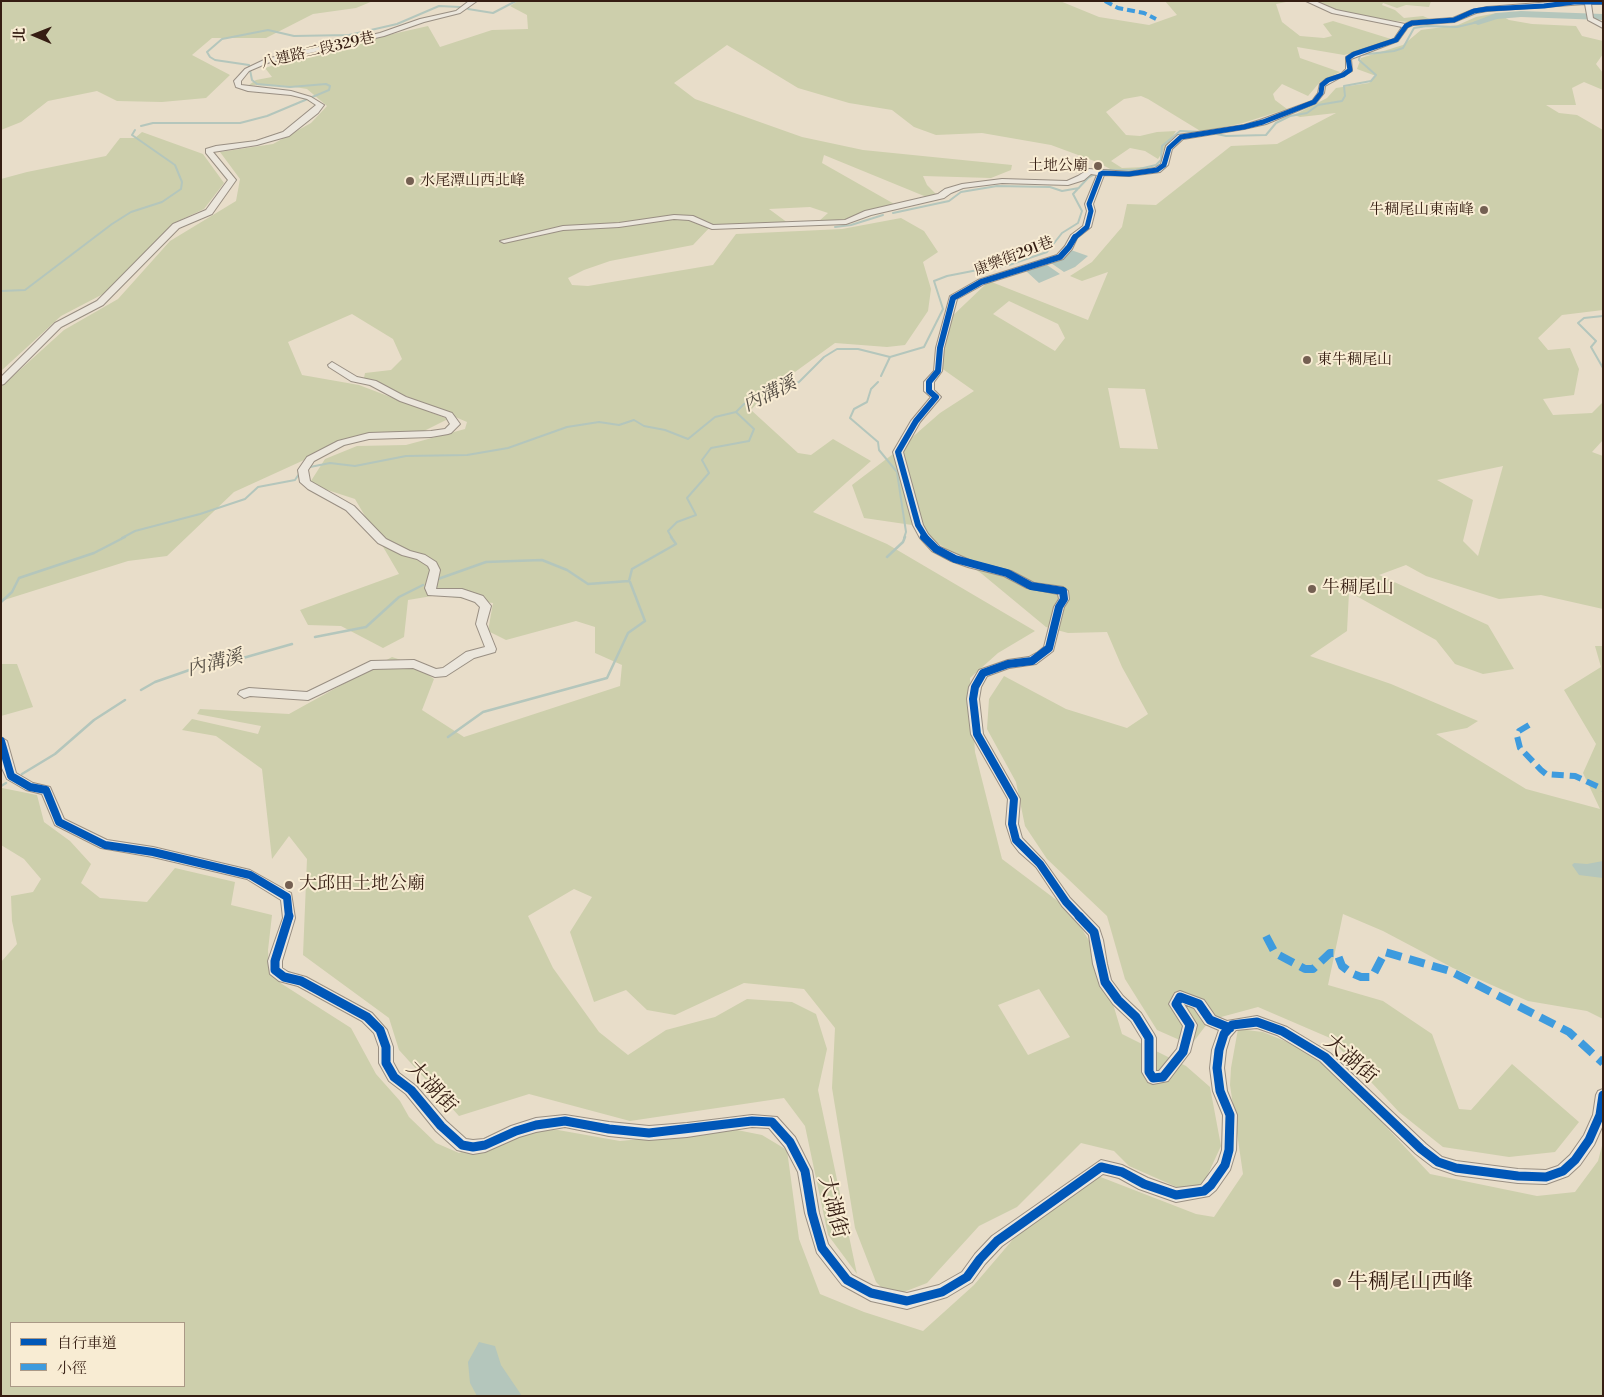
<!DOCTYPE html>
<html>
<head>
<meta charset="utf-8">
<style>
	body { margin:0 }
	#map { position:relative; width:1604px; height:1397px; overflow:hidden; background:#e8ddc9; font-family:"Libre Bodoni","Noto Serif TC",serif }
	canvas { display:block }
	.frame { position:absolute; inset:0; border:2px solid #351d12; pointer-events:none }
	.legend { position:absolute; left:10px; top:1322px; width:175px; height:65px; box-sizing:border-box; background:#f8ecd3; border:1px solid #aa9986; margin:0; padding:6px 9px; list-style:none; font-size:15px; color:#351d12 }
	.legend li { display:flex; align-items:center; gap:10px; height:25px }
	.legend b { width:25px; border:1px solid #aa9986 }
	.north { position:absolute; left:10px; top:10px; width:50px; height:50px; -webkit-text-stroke:4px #f8ecd3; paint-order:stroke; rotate:271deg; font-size:14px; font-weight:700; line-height:20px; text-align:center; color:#351d12 }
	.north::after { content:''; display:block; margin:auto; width:18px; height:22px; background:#351d12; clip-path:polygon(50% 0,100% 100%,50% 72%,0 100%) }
</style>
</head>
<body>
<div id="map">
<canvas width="1604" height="1397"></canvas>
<div class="frame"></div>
<ul class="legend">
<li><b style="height:6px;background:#0057b8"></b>自行車道</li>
<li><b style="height:6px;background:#3e9bde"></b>小徑</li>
</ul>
<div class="north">北</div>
</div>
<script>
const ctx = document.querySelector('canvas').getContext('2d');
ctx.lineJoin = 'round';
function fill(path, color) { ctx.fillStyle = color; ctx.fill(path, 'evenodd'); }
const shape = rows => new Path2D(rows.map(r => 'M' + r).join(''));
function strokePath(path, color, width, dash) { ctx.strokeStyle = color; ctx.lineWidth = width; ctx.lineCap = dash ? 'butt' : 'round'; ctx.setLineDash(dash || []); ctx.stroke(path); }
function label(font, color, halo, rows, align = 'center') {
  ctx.font = font + ' "Libre Bodoni","Noto Serif TC",serif'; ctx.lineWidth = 4; ctx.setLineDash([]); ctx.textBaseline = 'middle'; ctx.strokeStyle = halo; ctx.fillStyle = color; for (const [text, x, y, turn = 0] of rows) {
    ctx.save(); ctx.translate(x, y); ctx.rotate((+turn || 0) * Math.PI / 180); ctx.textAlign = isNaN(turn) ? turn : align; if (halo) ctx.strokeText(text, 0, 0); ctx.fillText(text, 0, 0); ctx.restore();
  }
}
fill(shape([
	[1,1,373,1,356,8,313,14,266,38,212,38,192,55,230,75,206,98,162,102,117,101,97,91,48,101,21,122,1,130],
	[518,1,1060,1,1099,17,1149,25,1177,15,1165,1,1291,1,1276,4,1282,22,1300,36,1324,38,1332,36,1323,24,1333,21,1391,39,1367,49,1344,55,1297,47,1300,58,1340,72,1320,82,1308,96,1282,84,1273,94,1275,100,1287,109,1243,123,1202,132,1148,99,1141,96,1124,99,1106,112,1126,135,1140,136,1157,132,1176,131,1158,159,1145,151,1130,148,1111,161,1122,168,1146,167,1143,169,1114,171,1097,162,1051,145,982,133,936,135,914,127,892,110,849,103,798,88,727,45,674,83,695,99,802,137,863,150,1012,165,1011,170,991,178,923,176,927,185,937,195,929,198,824,155,822,163,896,205,838,222,818,222,828,213,810,207,769,209,788,223,712,225,693,245,610,261,584,270,568,278,572,285,588,286,713,265,736,234,842,229,901,218,924,231,938,252,923,262,931,289,928,311,905,345,887,347,835,343,766,393,751,410,798,453,811,455,833,439,871,461,813,512,887,544,1035,631,998,653,970,678,975,752,1002,859,1071,911,1099,957,1122,1034,1186,1066,1210,1087,1221,1146,1202,1187,1181,1189,1129,1166,1114,1151,1081,1143,1017,1207,979,1226,927,1283,891,1297,876,1282,855,1228,832,1088,835,1028,804,989,744,983,675,1015,647,1010,626,990,594,1002,570,932,592,897,574,889,528,916,553,968,599,1032,628,1055,666,1030,715,1017,747,999,792,1002,816,1014,827,1049,818,1090,857,1274,828,1235,805,1126,784,1098,630,1121,529,1094,459,1116,399,1050,389,1018,303,955,307,859,289,836,272,859,262,769,216,736,182,730,192,719,258,734,261,726,197,714,200,709,289,714,392,657,413,664,434,679,422,710,464,737,620,686,622,665,595,653,595,627,576,621,506,640,488,631,493,603,438,595,408,600,404,637,383,648,341,626,308,625,300,610,399,574,355,499,309,484,325,459,357,446,406,445,465,429,467,422,364,378,365,373,391,370,402,359,393,339,352,314,288,342,302,375,359,385,448,419,422,432,348,440,234,492,167,556,128,561,1,601,1,387,64,330,118,299,170,241,236,201,240,179,220,152,273,144,311,123,327,106,307,89,289,86,249,85,256,80,272,77,265,68,313,52,428,26,440,47,492,30,528,29,527,15,510,6],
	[1039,989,1070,1037,1028,1055,998,1005],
	[1316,1,1431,1,1429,7,1406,5,1397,8,1383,3,1382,5,1395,10,1404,18,1423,16,1434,21,1410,22,1370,19,1323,6],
	[1497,13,1509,20,1532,24,1576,26,1582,36,1603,41,1603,54,1596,64,1603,73,1603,90,1584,82,1572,88,1576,105,1546,105,1559,113,1577,115,1603,130,1603,310,1562,315,1538,338,1548,350,1570,348,1579,369,1574,395,1543,399,1553,415,1592,413,1603,402,1603,440,1592,452,1603,456,1603,609,1541,595,1499,599,1426,576,1406,565,1379,575,1488,625,1514,669,1483,674,1455,664,1436,640,1349,592,1347,631,1310,656,1391,684,1478,721,1467,728,1436,734,1526,789,1600,809,1583,773,1596,744,1564,690,1601,667,1595,646,1603,646,1603,1019,1587,1011,1528,1001,1453,968,1383,931,1343,914,1328,985,1383,1001,1432,1034,1459,1109,1471,1110,1512,1064,1579,1122,1555,1152,1509,1157,1443,1147,1399,1112,1330,1038,1258,1007,1210,1020,1191,1045,1157,1030,1125,979,1107,916,1047,859,1025,826,1016,782,987,729,989,699,1004,676,1066,709,1127,728,1148,714,1122,667,1107,632,1068,633,1046,627,982,574,912,525,864,518,852,485,893,454,940,413,974,391,937,365,945,323,989,281,1088,320,1108,272,1082,281,1070,276,1092,262,1122,227,1127,204,1156,205,1231,146,1277,144,1336,113,1300,117,1294,115,1327,98,1336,88,1369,83,1376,76,1357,69,1361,58,1403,45,1421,30,1458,25,1476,17],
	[1009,301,1058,324,1065,338,1055,351,993,314],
	[1108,388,1145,389,1158,449,1120,448],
	[1503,466,1478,556,1463,541,1473,500,1437,480],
	[142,132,203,154,224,183,204,209,174,223,105,293,61,316,1,371,1,179,27,172,106,156,120,138,135,138],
	[1,664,17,664,33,707,1,716],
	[2,788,37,795,44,822,70,841,91,864,81,883,100,898,147,902,175,868,235,882,231,905,272,915,268,950,269,973,282,984,351,1028,376,1074,400,1101,409,1117,436,1143,459,1153,510,1131,558,1130,620,1141,737,1130,762,1135,787,1150,799,1239,820,1294,864,1312,923,1331,974,1285,1021,1230,1098,1176,1196,1214,1214,1217,1243,1174,1230,1085,1231,1068,1238,1029,1263,1032,1297,1046,1337,1074,1430,1174,1537,1196,1575,1192,1598,1161,1603,1142,1603,1396,1,1396,1,962,17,944,12,921,11,896,33,892,41,879,24,859,1,845],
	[11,1323,184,1323,184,1386,11,1386]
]), '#cdcfac');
fill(shape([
	[1071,250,1088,256,1075,267,1064,272,1051,263,1061,260],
	[1047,265,1060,274,1039,283,1026,271],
	[1603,861,1603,878,1579,875,1572,865,1574,863,1587,864],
	[479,1342,495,1346,501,1365,522,1396,477,1396,470,1383,468,1362]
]), '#b4c6bc');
strokePath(shape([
	[468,9,493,13,516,1],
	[141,126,153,123,240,123,267,116,329,90,330,86,326,84,290,87,257,84,252,80,249,65,215,60,210,57,207,52,222,39,268,30,294,36,349,35,397,24,439,6,460,7],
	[1217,134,1226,136,1266,135,1276,123,1290,116,1307,113,1318,105,1342,101,1345,96,1344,86,1371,81,1376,75,1359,60,1360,55,1394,51,1403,48,1414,28,1427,26,1457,27,1478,22],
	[1102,170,1135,170,1156,165,1161,160,1162,146,1180,131,1203,132],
	[893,213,949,201,961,192,997,186,1050,187,1062,191,1079,188],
	[835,227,851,225,883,215],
	[997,267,1009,265,1047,252,1062,233,1078,223,1082,211,1073,194,1088,178,1095,174],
	[1,291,25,290,112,224,131,212,162,202,181,189,182,182,175,165,132,135,135,130],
	[1603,316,1584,318,1578,323,1596,341,1591,347,1603,368],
	[881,376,890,357],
	[878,382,871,389,867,402,854,409,850,418,878,442,879,450,897,472,906,532,904,538],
	[310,467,330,463,355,466,406,456,467,455,508,448,567,427,599,422,619,425,634,420,644,426,665,430,688,439,715,417,736,412],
	[122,538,135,531,200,514,245,499,258,487,295,480,299,474],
	[672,538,668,531,677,522,696,515,687,498,709,473,702,460,711,448,749,441,754,429,736,412,744,404,769,397,785,387,799,382,824,357,837,349,858,349,890,357,924,347,943,309,934,281,947,276,988,268]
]), '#b4c6bc', 2);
strokePath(shape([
	[887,557,903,542,905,537],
	[438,579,486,562,542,560,567,570,588,584,629,581],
	[629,581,632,569,676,544,671,537],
	[1,602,12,592,19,578,94,553,125,537],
	[315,637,366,627,399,597,423,585],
	[141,690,155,682,198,667,222,664,292,644],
	[448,737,483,712,607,678,628,633,645,621,630,582],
	[22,774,55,754,94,720,125,700],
	[1,786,6,783]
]), '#b4c6bc', 2.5);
fill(shape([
	[1521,11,1603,14,1603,20,1521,17,1497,19,1478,25,1473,22,1496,13,1521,11]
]), '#b4c6bc');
const minor = shape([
	[469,1,477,1,460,13,424,22,384,36,270,62,249,71,241,81,241,85,291,91,311,97,324,105,318,113,289,136,257,145,213,152,236,180,212,214,179,228,103,305,61,327,4,384,1,385,1,377,55,323,97,301,173,224,206,210,228,180,206,153,206,149,216,146,256,141,283,132,316,105,307,99,291,95,248,91,236,87,234,81,245,69,266,59,380,33,420,19,456,11,469,1],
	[1306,1,1315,1,1336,10,1405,24,1412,21,1453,18,1472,10,1487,7,1565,1,1603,1,1603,4,1591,4,1593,18,1603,23,1603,28,1588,20,1585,4,1487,11,1476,13,1454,22,1413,25,1408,27,1398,41,1351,59,1352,71,1325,86,1324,93,1316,103,1266,124,1244,129,1183,139,1172,149,1168,165,1160,172,1129,176,1104,175,1093,204,1095,211,1091,227,1077,238,1072,249,1063,259,984,284,957,299,944,348,942,371,934,382,934,390,941,397,920,422,903,452,923,525,928,534,940,547,974,562,1011,571,1034,583,1063,587,1068,591,1069,599,1064,607,1053,651,1036,664,1009,668,987,676,981,687,979,699,983,734,1020,799,1018,824,1022,838,1044,861,1070,898,1099,928,1103,940,1107,964,1111,980,1123,996,1141,1013,1154,1034,1156,1038,1156,1071,1159,1071,1177,1049,1183,1026,1169,1004,1175,993,1180,991,1204,1000,1215,1016,1227,1021,1257,1016,1287,1027,1330,1053,1426,1144,1442,1157,1456,1161,1518,1169,1546,1170,1558,1166,1570,1155,1584,1135,1593,1115,1596,1095,1598,1091,1603,1089,1603,1125,1594,1145,1580,1165,1568,1176,1546,1184,1518,1183,1456,1175,1433,1167,1416,1154,1320,1061,1277,1035,1257,1028,1236,1030,1230,1037,1226,1050,1224,1068,1227,1091,1237,1115,1236,1150,1230,1170,1216,1190,1209,1196,1176,1202,1139,1189,1119,1178,1103,1174,1002,1246,985,1264,972,1282,947,1297,907,1309,871,1301,842,1285,817,1253,805,1213,798,1172,785,1147,769,1128,752,1127,687,1137,649,1140,609,1136,565,1127,536,1132,519,1137,485,1152,473,1154,457,1150,436,1131,406,1094,389,1081,379,1063,379,1047,374,1033,362,1021,298,986,279,981,270,974,268,961,283,918,281,900,247,879,153,857,101,848,55,825,42,794,26,790,7,779,1,766,1,737,7,741,16,773,33,783,50,787,64,819,107,840,153,847,250,870,291,893,295,918,282,961,282,968,288,972,306,977,372,1013,387,1030,393,1047,393,1062,399,1073,416,1086,446,1121,466,1139,473,1140,484,1139,511,1126,536,1118,565,1115,609,1122,649,1126,687,1123,752,1115,777,1117,795,1137,812,1171,819,1213,828,1244,852,1275,873,1286,907,1293,939,1285,962,1272,975,1254,992,1236,1101,1160,1122,1165,1148,1178,1176,1188,1201,1185,1218,1162,1222,1150,1223,1115,1213,1091,1210,1068,1212,1050,1219,1030,1205,1024,1194,1008,1184,1004,1197,1025,1190,1052,1168,1081,1153,1084,1148,1082,1142,1072,1142,1039,1131,1021,1113,1004,1100,986,1093,964,1089,935,1062,906,1036,867,1019,852,1012,843,1006,824,1008,799,971,734,967,699,969,687,979,670,1008,660,1029,657,1038,652,1044,647,1054,607,1059,599,1058,594,1027,588,1004,576,968,567,951,561,932,551,920,538,913,525,893,452,911,421,931,397,924,391,924,382,934,371,936,348,950,296,978,280,1057,255,1065,246,1071,235,1083,226,1087,211,1085,204,1097,175,1091,174,1084,180,1068,185,1002,183,963,188,951,193,944,198,871,215,846,224,712,229,689,220,674,219,619,227,563,230,504,243,500,241,563,226,619,223,674,215,693,216,713,225,845,220,865,211,938,194,945,189,962,184,1002,179,1067,181,1078,176,1089,169,1129,172,1155,168,1161,164,1166,146,1178,135,1244,125,1260,120,1312,101,1318,93,1320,84,1326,79,1341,74,1346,69,1346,57,1352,53,1394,39,1402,27,1332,13,1306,1],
	[332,362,357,377,376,381,406,397,452,413,460,424,451,433,448,434,431,437,369,439,344,445,314,461,308,470,310,481,354,506,386,539,410,551,425,555,436,562,440,570,436,589,462,589,483,596,491,606,486,624,496,649,495,652,474,658,446,676,435,677,413,668,373,669,308,700,250,696,244,698,238,694,240,691,249,688,307,692,371,661,414,660,436,669,443,668,466,652,485,647,476,624,480,607,475,602,461,597,428,595,425,588,430,570,428,566,417,559,402,555,378,543,346,510,308,489,300,482,298,470,307,457,338,441,369,433,431,431,445,429,450,424,446,417,400,401,370,385,351,381,329,367,328,365,332,362]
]);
strokePath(minor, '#998f83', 2);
fill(minor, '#ebe6dc');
strokePath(shape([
	[1105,1,1118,8,1144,13,1156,19]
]), '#3e9bde', 4, [8, 4]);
strokePath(shape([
	[1529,725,1519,731,1517,736,1520,748,1541,770,1546,774,1575,776,1603,789]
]), '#3e9bde', 6, [12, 6]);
strokePath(shape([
	[1266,936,1275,953,1305,969,1313,969,1330,953,1337,953,1342,966,1351,973,1361,977,1372,977,1385,952,1450,971,1569,1032,1603,1063]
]), '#3e9bde', 8, [16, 8]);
strokePath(shape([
	[1074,238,1087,227,1091,211,1089,204,1101,173,1129,174,1157,170,1164,165,1169,148,1181,137,1244,127,1263,122,1314,102,1321,93,1322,85,1328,80,1343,75,1350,70,1348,58,1354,54,1396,40,1406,26,1412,23,1454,20,1474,11,1487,9,1544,6,1574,2,1603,2]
]), '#0057b8', 5);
strokePath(shape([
	[926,538,918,525,898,452,916,421,936,397,929,391,929,382,938,371,940,348,953,298,981,282,1060,257,1069,247,1075,237]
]), '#0057b8', 6);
strokePath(shape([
	[924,537,936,549,955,559,1007,573,1031,586,1063,591,1064,599,1059,607,1049,648,1032,661,1008,664,983,673,975,687,973,699,977,734,1014,799,1012,824,1016,840,1040,864,1066,902,1080,917],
	[1,741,11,776,30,787,46,790,59,822,105,845,153,852,250,875,287,897,289,917]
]), '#0057b8', 8);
strokePath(shape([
	[289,916,275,961,275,970,284,977,301,981,367,1017,380,1030,386,1047,386,1063,394,1077,411,1090,441,1126,462,1145,473,1147,485,1145,516,1131,536,1125,565,1121,609,1129,649,1133,752,1121,772,1122,790,1142,805,1171,812,1213,822,1248,847,1280,871,1293,907,1301,942,1292,967,1277,980,1259,997,1241,1101,1167,1122,1172,1144,1184,1176,1195,1204,1191,1211,1185,1225,1165,1229,1150,1230,1115,1220,1091,1217,1068,1219,1050,1224,1034,1232,1025,1257,1022,1282,1031,1325,1057,1421,1149,1438,1162,1456,1168,1518,1176,1546,1177,1563,1171,1575,1160,1589,1140,1600,1115,1603,1095],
	[1079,916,1094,932,1105,982,1118,1000,1136,1017,1149,1038,1149,1072,1153,1078,1163,1077,1183,1052,1190,1025,1176,1004,1180,997,1199,1004,1210,1020,1230,1028]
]), '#0057b8', 9);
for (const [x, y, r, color] of [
	[1098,166,5,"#746052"],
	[410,181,5,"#746052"],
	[1484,210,5,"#746052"],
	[1307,360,5,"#746052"],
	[1312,589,5,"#746052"],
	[289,885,5,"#746052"],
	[1337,1283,5,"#746052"]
]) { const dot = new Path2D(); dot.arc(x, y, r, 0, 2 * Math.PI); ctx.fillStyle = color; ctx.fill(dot); strokePath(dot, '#f8ecd3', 2); }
label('15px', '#351d12', '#f8ecd3', [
	["八連路二段329巷",318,51,-13],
	["康樂街291巷",1014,257,-21]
]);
label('15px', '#351d12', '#f8ecd3', [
	["土地公廟",1088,166],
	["水尾潭山西北峰",420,181,"left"],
	["牛稠尾山東南峰",1474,210],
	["東牛稠尾山",1317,360,"left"]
], 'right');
label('18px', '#351d12', '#f8ecd3', [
	["牛稠尾山",1322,589],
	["大邱田土地公廟",299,885]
], 'left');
label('italic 19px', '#544d44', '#f8ecd3', [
	["內溝溪",770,395,-26],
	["內溝溪",215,664,-14]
]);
label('21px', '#351d12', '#f8ecd3', [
	["大湖街",1350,1060,41],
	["大湖街",431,1088,47],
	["大湖街",832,1207,76]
]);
label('21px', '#351d12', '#f8ecd3', [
	["牛稠尾山西峰",1347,1283]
], 'left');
</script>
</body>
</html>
